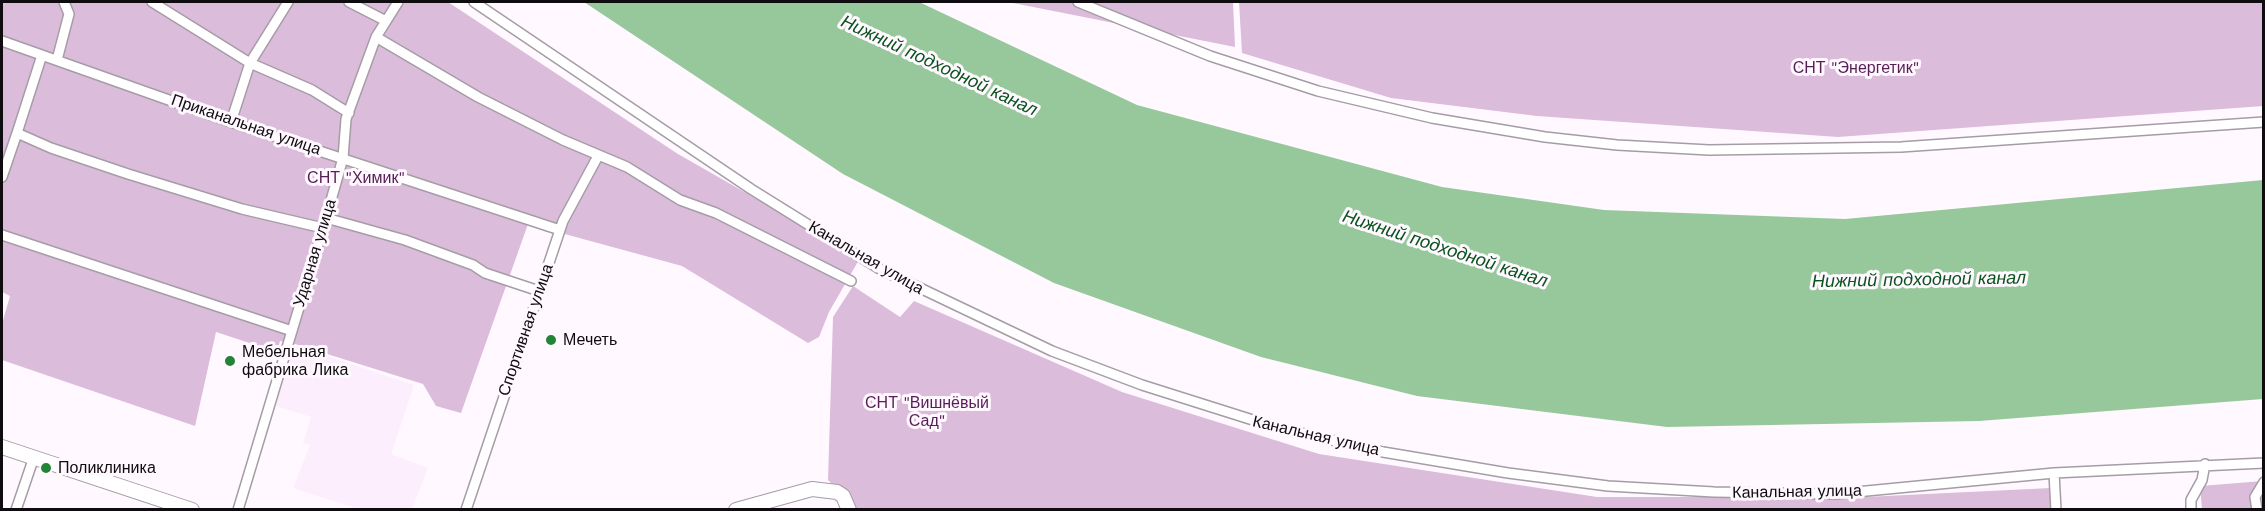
<!DOCTYPE html>
<html>
<head>
<meta charset="utf-8">
<style>
	body { margin:0 }
	#map { position:relative; width:2265px; height:511px; overflow:hidden; background:#fff8ff; font-family:"Work Sans",sans-serif }
	canvas { display:block }
	.frame { position:absolute; inset:0; border:3px solid #0e0c0e; pointer-events:none }
</style>
</head>
<body>
<div id="map">
<canvas width="2265" height="511"></canvas>
<div class="frame"></div>
</div>
<script>
const ctx = document.querySelector('canvas').getContext('2d');
ctx.lineJoin = 'round';
function fill(path, color) { ctx.fillStyle = color; ctx.fill(path, 'evenodd'); }
const shape = rows => new Path2D(rows.map(r => 'M' + r).join(''));
function strokePath(path, color, width, dash) { ctx.strokeStyle = color; ctx.lineWidth = width; ctx.lineCap = dash ? 'butt' : 'round'; ctx.setLineDash(dash || []); ctx.stroke(path); }
function label(font, color, halo, rows, align = 'center') {
  ctx.font = font + ' "Work Sans",sans-serif'; ctx.lineWidth = 6; ctx.setLineDash([]); ctx.textBaseline = 'middle'; ctx.strokeStyle = halo; ctx.fillStyle = color; for (const [text, x, y, turn = 0] of rows) {
    ctx.save(); ctx.translate(x, y); ctx.rotate((+turn || 0) * Math.PI / 180); ctx.textAlign = isNaN(turn) ? turn : align; if (halo) ctx.strokeText(text, 0, 0); ctx.fillText(text, 0, 0); ctx.restore();
  }
}
fill(shape([
	[293,345,414,385,391,454,428,468,412,509,358,509,293,488,310,445,303,443,311,417,276,406]
]), '#fceefc');
fill(shape([
	[2,2,448,2,678,154,860,258,829,312,819,337,808,343,682,266,528,224,461,413,436,406,423,384,292,343,280,341,277,352,216,332,195,426,2,360,2,324,10,296,2,292],
	[1008,2,1233,2,1235,47],
	[1239,2,2263,2,2263,106,1838,137,1537,116,1391,98,1242,53],
	[853,286,900,317,914,301,1122,392,1319,454,1597,497,1865,497,2051,488,2053,509,853,510,849,501,828,480,833,317],
	[2263,481,2263,509,2202,509,2200,486]
]), '#dcbcdb');
fill(shape([
	[584,2,919,2,1137,105,1442,187,1604,210,1845,219,2263,180,2263,399,1979,421,1667,427,1417,396,1261,357,1054,283,843,174]
]), '#97c89b');
const street = shape([
	[152,2,250,63,312,90,349,113],
	[349,2,386,21],
	[474,2,751,189,878,268,1052,351,1142,385,1275,427,1383,452,1508,473,1608,486,1714,492,1835,494,2054,473,2264,463],
	[1078,2,1210,56,1318,91,1432,118,1545,137,1617,145,1709,150,1901,147,2264,122],
	[376,37,478,97,563,140,627,167,680,200,716,213,851,281],
	[2,41,231,122,560,230],
	[42,55,17,133,51,148,128,174,242,209,323,228],
	[57,60,69,14,64,2],
	[231,122,250,63,288,2],
	[2,177,17,133],
	[326,218,405,240,473,265,485,273,539,291],
	[2,235,292,331],
	[2054,473,2056,510],
	[16,510,34,457],
	[238,510,326,218,343,158,346,119,376,37,398,2],
	[466,510,563,221,598,156],
	[2191,510,2191,500,2202,480,2205,464],
	[2257,510,2255,497,2264,482]
]);
const secondary = shape([
	[2,447,192,510],
	[736,510,812,489,837,492,843,496,849,510]
]);
strokePath(street, '#a59da5', 12);
strokePath(secondary, '#a59da5', 16);
strokePath(street, '#fff', 9);
strokePath(secondary, '#fff', 14);
for (const [x, y, r, color] of [
	[551,340,6,"#228437"],
	[230,361,6,"#228437"],
	[46,468,6,"#228437"]
]) { const dot = new Path2D(); dot.arc(x, y, r, 0, 2 * Math.PI); ctx.fillStyle = color; ctx.fill(dot); strokePath(dot, '#fff8ff', 2); }
label('16px', '#551f56', '#fff8ff', [
	["СНТ \"Энергетик\"",1856,68],
	["СНТ \"Химик\"",356,178],
	["СНТ \"Вишнёвый",927,403],
	["Сад\"",927,421]
]);
label('16px', '#0e0c0e', '#fff8ff', [
	["Приканальная улица",246,125,19],
	["Ударная улица",315,253,-73],
	["Канальная улица",866,258,30],
	["Спортивная улица",526,330,-71],
	["Канальная улица",1316,436,13],
	["Канальная улица",1797,492,-1]
]);
label('16px', '#0e0c0e', '#fff8ff', [
	["Мечеть",563,340],
	["Мебельная",242,352],
	["фабрика Лика",242,370],
	["Поликлиника",58,468]
], 'left');
label('italic 18px', '#09531d', '#fff8ff', [
	["Нижний подходной канал",939,66,25],
	["Нижний подходной канал",1445,249,18],
	["Нижний подходной канал",1919,280,-1]
]);
</script>
</body>
</html>
